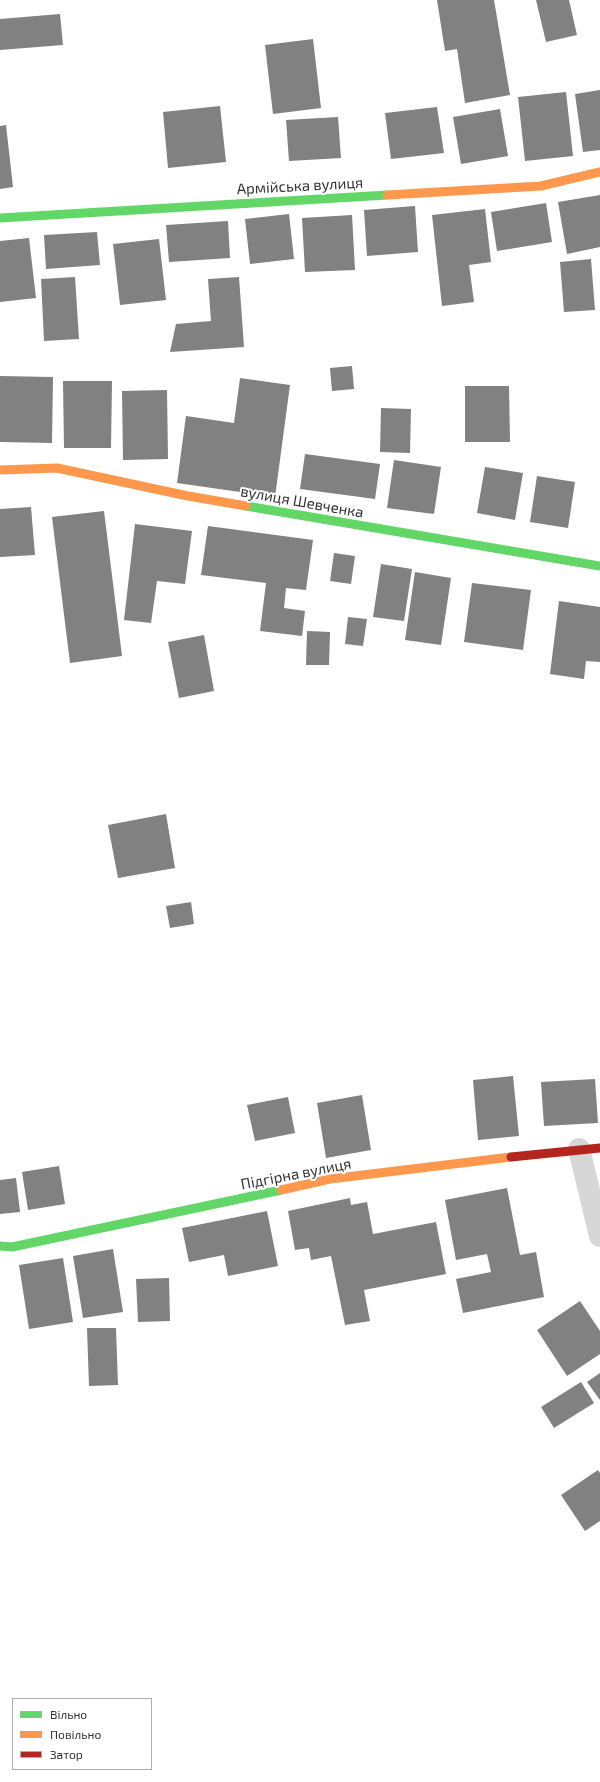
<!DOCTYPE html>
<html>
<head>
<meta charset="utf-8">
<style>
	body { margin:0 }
	#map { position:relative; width:600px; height:1782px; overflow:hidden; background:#fff; font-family:"Exo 2",sans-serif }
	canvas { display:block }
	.legend { position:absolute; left:12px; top:1698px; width:140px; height:72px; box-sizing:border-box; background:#fff; border:1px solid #adadad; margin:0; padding:5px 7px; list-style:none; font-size:12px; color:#333 }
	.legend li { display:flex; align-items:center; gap:8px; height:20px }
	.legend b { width:20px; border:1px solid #adadad }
</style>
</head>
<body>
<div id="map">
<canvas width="600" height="1782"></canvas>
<ul class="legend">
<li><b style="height:5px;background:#63d668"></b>Вільно</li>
<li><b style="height:5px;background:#ff974d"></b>Повільно</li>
<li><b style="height:5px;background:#b3261e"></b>Затор</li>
</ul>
</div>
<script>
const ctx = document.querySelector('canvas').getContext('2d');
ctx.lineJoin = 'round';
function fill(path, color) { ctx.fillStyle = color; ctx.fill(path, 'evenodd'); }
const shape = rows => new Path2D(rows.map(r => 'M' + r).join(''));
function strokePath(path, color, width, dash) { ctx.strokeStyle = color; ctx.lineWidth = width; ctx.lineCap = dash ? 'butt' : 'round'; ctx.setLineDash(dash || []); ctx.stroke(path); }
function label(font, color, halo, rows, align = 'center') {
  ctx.font = font + ' "Exo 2",sans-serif'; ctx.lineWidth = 4; ctx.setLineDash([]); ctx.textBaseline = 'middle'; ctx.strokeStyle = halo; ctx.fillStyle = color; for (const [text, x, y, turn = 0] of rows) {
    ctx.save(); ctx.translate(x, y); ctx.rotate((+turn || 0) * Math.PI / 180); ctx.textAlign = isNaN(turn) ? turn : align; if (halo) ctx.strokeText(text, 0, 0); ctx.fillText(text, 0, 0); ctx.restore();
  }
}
fill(shape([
	[437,0,494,0,510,95,465,103,457,49,445,51],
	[536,0,569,0,577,35,546,42],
	[60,14,63,45,0,50,0,19],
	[313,39,321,108,273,114,265,45],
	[600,90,600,150,583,152,575,94],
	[566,92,573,156,525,161,518,97],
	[220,106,226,162,168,168,163,112],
	[437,107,444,153,391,159,385,113],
	[500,109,508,156,461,164,453,117],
	[338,117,341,158,289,161,286,120],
	[6,125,13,187,0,189,0,126],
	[600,195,600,247,567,254,558,202],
	[546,203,552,242,497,251,491,212],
	[415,206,418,252,367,256,364,210],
	[485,209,491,262,469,265,474,302,442,306,432,215],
	[289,214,294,259,250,264,245,219],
	[352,215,355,270,305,272,302,218],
	[228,221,230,258,169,262,166,225],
	[97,232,100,265,46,269,44,235],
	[29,238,36,298,0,302,0,241],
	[159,239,166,300,120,305,113,244],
	[591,259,595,310,564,312,560,262],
	[75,277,79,339,44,341,41,279],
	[239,277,244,347,170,352,176,324,211,321,208,279],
	[352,366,354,389,332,391,330,368],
	[0,376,53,377,52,443,0,442],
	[240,378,290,385,275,497,177,483,186,416,234,423],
	[63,381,112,381,111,448,64,448],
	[465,386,509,386,510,442,465,442],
	[167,390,168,459,123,460,122,391],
	[381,408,411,409,410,453,380,452],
	[305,454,380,464,375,499,300,489],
	[394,460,441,467,434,514,387,508],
	[485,467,523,473,515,520,477,513],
	[537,476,575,482,568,528,530,522],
	[31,507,35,555,0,557,0,509],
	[104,511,122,656,70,663,52,517],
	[135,524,192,531,185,584,157,581,151,623,124,620],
	[208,526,313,540,306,590,286,588,284,608,305,611,302,636,260,631,266,583,201,575],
	[334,553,355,556,351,584,330,581],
	[381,564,412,569,404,621,373,617],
	[415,572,451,578,441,645,405,640],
	[472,583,531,590,523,650,464,642],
	[559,601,600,607,600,662,586,661,584,679,550,674],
	[348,617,367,619,363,646,345,644],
	[307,631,330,632,329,665,306,665],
	[204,635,214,691,179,698,168,642],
	[166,814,175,868,118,878,108,825],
	[191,902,194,924,170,928,166,906],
	[513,1076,519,1136,478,1140,473,1080],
	[595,1079,598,1123,544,1126,541,1082],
	[362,1095,371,1150,326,1158,317,1103],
	[288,1097,295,1133,255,1141,247,1105],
	[59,1166,65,1204,28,1210,22,1172],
	[16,1178,20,1212,0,1214,0,1180],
	[507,1188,520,1255,536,1252,544,1297,463,1313,456,1279,491,1272,487,1254,456,1260,445,1200],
	[350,1198,351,1205,367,1202,373,1234,436,1222,446,1274,364,1290,370,1321,345,1325,331,1256,311,1260,309,1248,295,1250,288,1211],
	[267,1211,278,1266,228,1276,224,1255,189,1262,182,1228],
	[113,1249,123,1312,83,1318,73,1256],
	[63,1258,73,1322,29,1329,19,1265],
	[169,1278,170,1321,138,1322,136,1279],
	[580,1301,600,1331,600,1354,567,1376,537,1330],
	[87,1328,116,1328,118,1385,89,1386],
	[600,1373,600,1400,587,1382],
	[581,1382,594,1403,554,1428,541,1407],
	[598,1470,600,1473,600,1521,585,1531,561,1495]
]), '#818181');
strokePath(shape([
	[579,1149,600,1236]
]), '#d7d7d7', 22);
strokePath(shape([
	[0,218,387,195],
	[246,506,600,566],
	[0,1246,12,1247,281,1190]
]), '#63d668', 9);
strokePath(shape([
	[387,195,541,186,600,172],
	[0,470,57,468,188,496,246,506],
	[281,1190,330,1179,511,1157]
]), '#ff974d', 9);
strokePath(shape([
	[511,1157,600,1148]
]), '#b3261e', 9);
label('15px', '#333', '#fff', [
	["Армійська вулиця",300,186,-3],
	["вулиця Шевченка",302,502,10],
	["Підгірна вулиця",296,1174,-11]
]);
</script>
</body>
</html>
